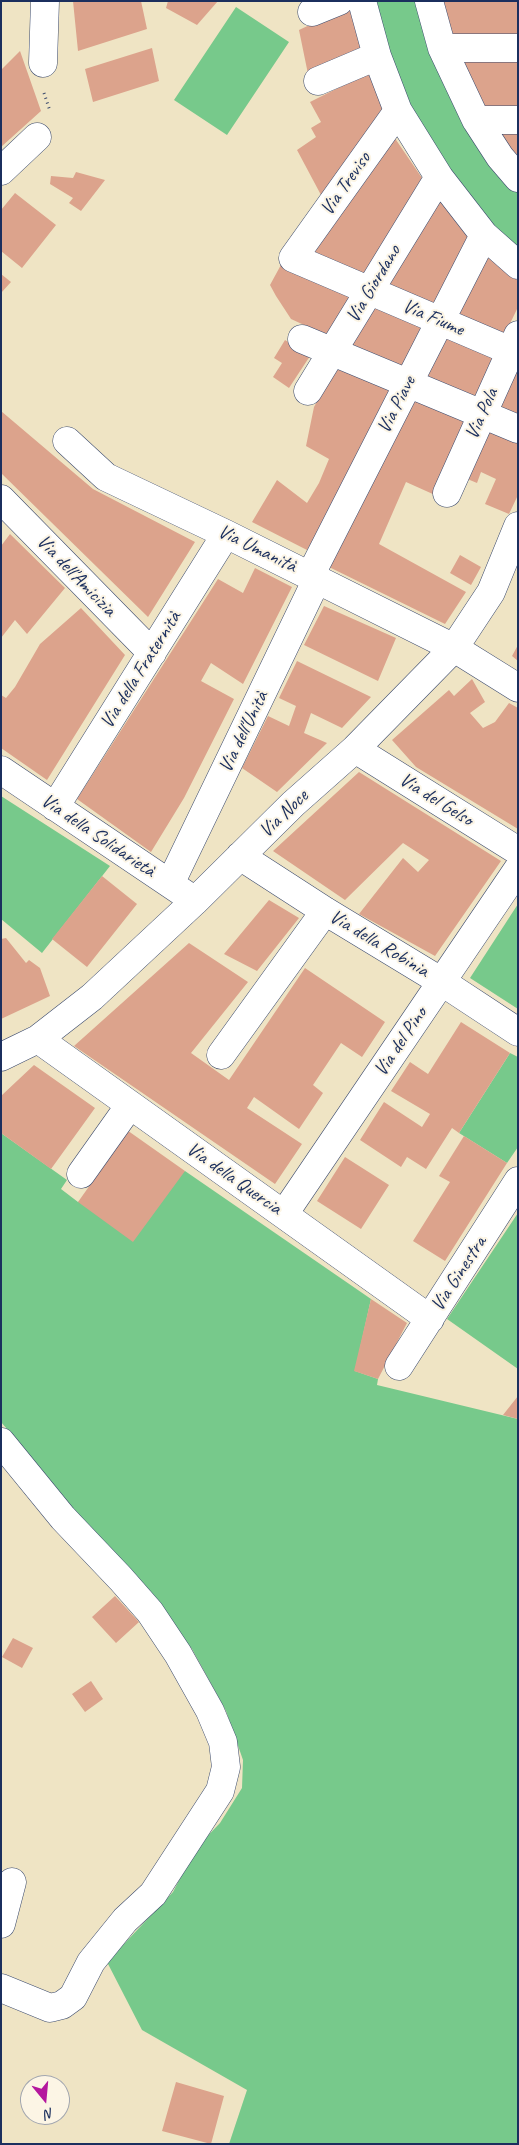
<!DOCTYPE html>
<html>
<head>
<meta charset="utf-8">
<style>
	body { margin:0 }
	#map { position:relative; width:519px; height:2145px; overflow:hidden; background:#efe4c4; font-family:Caveat,sans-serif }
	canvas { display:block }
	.frame { position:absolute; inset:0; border:2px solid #1b2f5e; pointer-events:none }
	.north { position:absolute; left:20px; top:2075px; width:50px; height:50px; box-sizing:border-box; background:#fcf5e5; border:1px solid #a2a6af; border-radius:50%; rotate:163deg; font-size:14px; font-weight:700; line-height:20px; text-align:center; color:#1b2f5e }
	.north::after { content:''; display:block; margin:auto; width:18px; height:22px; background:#b5179e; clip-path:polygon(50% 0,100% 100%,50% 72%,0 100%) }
</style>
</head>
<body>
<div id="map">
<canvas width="519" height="2145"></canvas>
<div class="frame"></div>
<div class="north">N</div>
</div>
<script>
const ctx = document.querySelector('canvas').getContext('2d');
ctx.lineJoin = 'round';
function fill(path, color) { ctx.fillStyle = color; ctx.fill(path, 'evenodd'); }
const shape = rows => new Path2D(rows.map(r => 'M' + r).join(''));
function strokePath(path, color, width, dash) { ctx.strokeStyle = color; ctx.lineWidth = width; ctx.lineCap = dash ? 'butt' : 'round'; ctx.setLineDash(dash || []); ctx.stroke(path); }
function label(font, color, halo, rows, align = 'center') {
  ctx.font = font + ' Caveat,sans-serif'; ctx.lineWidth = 4; ctx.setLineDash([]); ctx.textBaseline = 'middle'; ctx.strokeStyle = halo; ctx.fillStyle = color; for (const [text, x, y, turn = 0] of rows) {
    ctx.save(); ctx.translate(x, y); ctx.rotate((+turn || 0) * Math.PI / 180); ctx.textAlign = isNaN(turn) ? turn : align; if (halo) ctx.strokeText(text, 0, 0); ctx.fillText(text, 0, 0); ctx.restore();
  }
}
fill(shape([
	[376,1,422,1,518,189,518,250,475,205,421,130,387,47],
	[236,7,289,42,227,135,174,100],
	[1,796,110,866,42,953,1,919],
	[518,904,518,1009,470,978],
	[510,1053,518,1057,518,1147,507,1163,459,1133],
	[1,1133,67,1180,61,1189,78,1202,185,1171,371,1299,355,1371,378,1379,377,1385,518,1419,518,2144,229,2144,247,2090,142,2030,107,1962,173,1892,195,1849,220,1823,242,1788,243,1760,226,1711,192,1649,124,1566,72,1517,35,1462,1,1422],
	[518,1213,518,1369,447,1319]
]), '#77c98b');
fill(shape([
	[73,1,141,1,147,29,78,51],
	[168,1,218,1,197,25,166,8],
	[434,1,518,1,518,36,444,36],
	[350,6,363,53,308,74,299,30],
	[152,48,159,81,93,102,85,69],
	[20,51,41,111,1,147,1,70],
	[518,60,518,110,477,110,455,61],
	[370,72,383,109,321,195,297,150,316,137,311,128,321,122,310,102],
	[488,129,518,129,518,172],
	[392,134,422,178,362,277,306,252],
	[76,172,105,180,81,211,69,203,73,198,50,184,51,176,73,178],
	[15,193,56,225,22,268,1,251,1,210],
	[438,194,470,236,436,307,384,286],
	[490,254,518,281,518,307,504,336,457,316],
	[282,263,353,293,326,335,291,319,276,296,270,285],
	[1,274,11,282,1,293],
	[374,301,427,326,405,367,351,344],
	[447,333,497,356,477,399,427,376],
	[285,340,310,356,289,388,273,377,282,363,274,358],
	[337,365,394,390,340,494,307,550,252,522,277,480,307,503,319,483,329,459,306,446,314,407],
	[518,367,518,414,498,406],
	[415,399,468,421,435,495,406,482,379,544,466,592,445,624,329,567],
	[1,411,93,489,195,542,148,617,1,473],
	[487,429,518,442,518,495,509,514,485,504,496,479,481,472,477,483,465,478],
	[10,534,65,588,27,634,15,620,1,638,1,546],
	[460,555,481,567,471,585,450,573],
	[255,568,292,587,243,684,211,663,201,681,234,699,184,798,151,852,77,799,218,579,243,593],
	[324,606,396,638,378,681,304,645],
	[81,608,125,655,47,780,1,748,1,695,6,698,15,687,40,644],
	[518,645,518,661,512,656],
	[297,661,371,697,342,728,311,713,304,733,327,743,277,792,242,768,268,716,289,726,296,706,279,698],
	[472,679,485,702,470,713,483,728,495,722,509,703,518,708,518,829,416,767,392,740,449,690,454,696],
	[359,772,501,861,435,956,359,914,403,858,418,872,429,860,403,843,345,900,273,851],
	[102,876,137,904,87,967,52,939],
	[269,900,299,918,257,971,224,954],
	[6,938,26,963,29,960,40,968,50,996,1,1019,1,939],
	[189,943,248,982,191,1053,229,1080,305,968,385,1022,362,1057,341,1043,313,1085,323,1093,299,1129,254,1097,247,1108,302,1144,275,1184,74,1046],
	[461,1022,510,1053,459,1133,452,1128,426,1169,407,1157,401,1167,360,1140,384,1102,422,1127,430,1114,391,1091,410,1062,428,1074],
	[34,1065,95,1108,51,1169,1,1133,1,1096],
	[124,1128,185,1171,133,1242,78,1202,105,1164,100,1161],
	[464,1136,507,1163,445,1261,413,1241,450,1182,439,1176],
	[345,1157,389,1185,361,1229,317,1201],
	[371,1299,407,1323,378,1379,354,1371],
	[518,1396,518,1419,503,1415],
	[115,1596,139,1622,116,1643,92,1617],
	[13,1638,33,1648,22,1668,2,1657],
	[91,1681,103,1699,85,1712,72,1694],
	[176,2082,224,2096,211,2144,162,2131]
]), '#dca38c');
const minor = shape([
	[362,1,377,56,398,111,439,177,484,235,518,265],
	[429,1,442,48,476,120,500,157,518,178],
	[312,12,339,1],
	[442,48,518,48],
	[43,63,45,1],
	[318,81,377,56],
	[398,111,293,258,518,354],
	[476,120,518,120],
	[1,171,37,137],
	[302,339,518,429],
	[308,391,439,177],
	[67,441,106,477,226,534,454,648,518,688],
	[447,493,518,335],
	[1,499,152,653],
	[310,576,484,235],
	[355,749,518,851],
	[1,770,185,894],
	[55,807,226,534],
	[240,856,325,911,442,982,518,1032],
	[170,884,317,579],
	[38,1039,430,1319],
	[221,1055,325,911],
	[1,1057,38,1039,92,997,195,901,293,804,355,749,454,648,491,592,518,526],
	[81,1174,130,1105],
	[284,1214,518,869],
	[399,1366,518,1181],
	[1,1442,63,1518,121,1579,150,1612,178,1654,210,1711,223,1742,226,1767,220,1791,153,1894,125,1920,91,1962,73,1997,62,2005,50,2008,1,1988],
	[1,1924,12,1882]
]);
strokePath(minor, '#3b4a6d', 29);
strokePath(shape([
	[44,93,50,111]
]), '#3b4a6d', 3, [1, 4]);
strokePath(minor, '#fff', 28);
label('20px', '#1b2f5e', '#fcf5e5', [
	["Via Treviso",346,184,-55],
	["Via Giordano",374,284,-59],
	["Via Fiume",433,318,23],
	["Via Piave",397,405,-63],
	["Via Pola",482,414,-66],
	["Via Umanità",257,549,26],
	["Via dell'Amicizia",76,576,46],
	["Via della Fraternità",141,670,-58],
	["Via dell'Unità",244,732,-64],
	["Via del Gelso",436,800,32],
	["Via Noce",284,814,-44],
	["Via della Solidarietà",98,836,34],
	["Via della Robinia",379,944,31],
	["Via del Pino",401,1042,-56],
	["Via della Quercia",234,1179,35],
	["Via Ginestra",459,1274,-57]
]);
</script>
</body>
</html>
